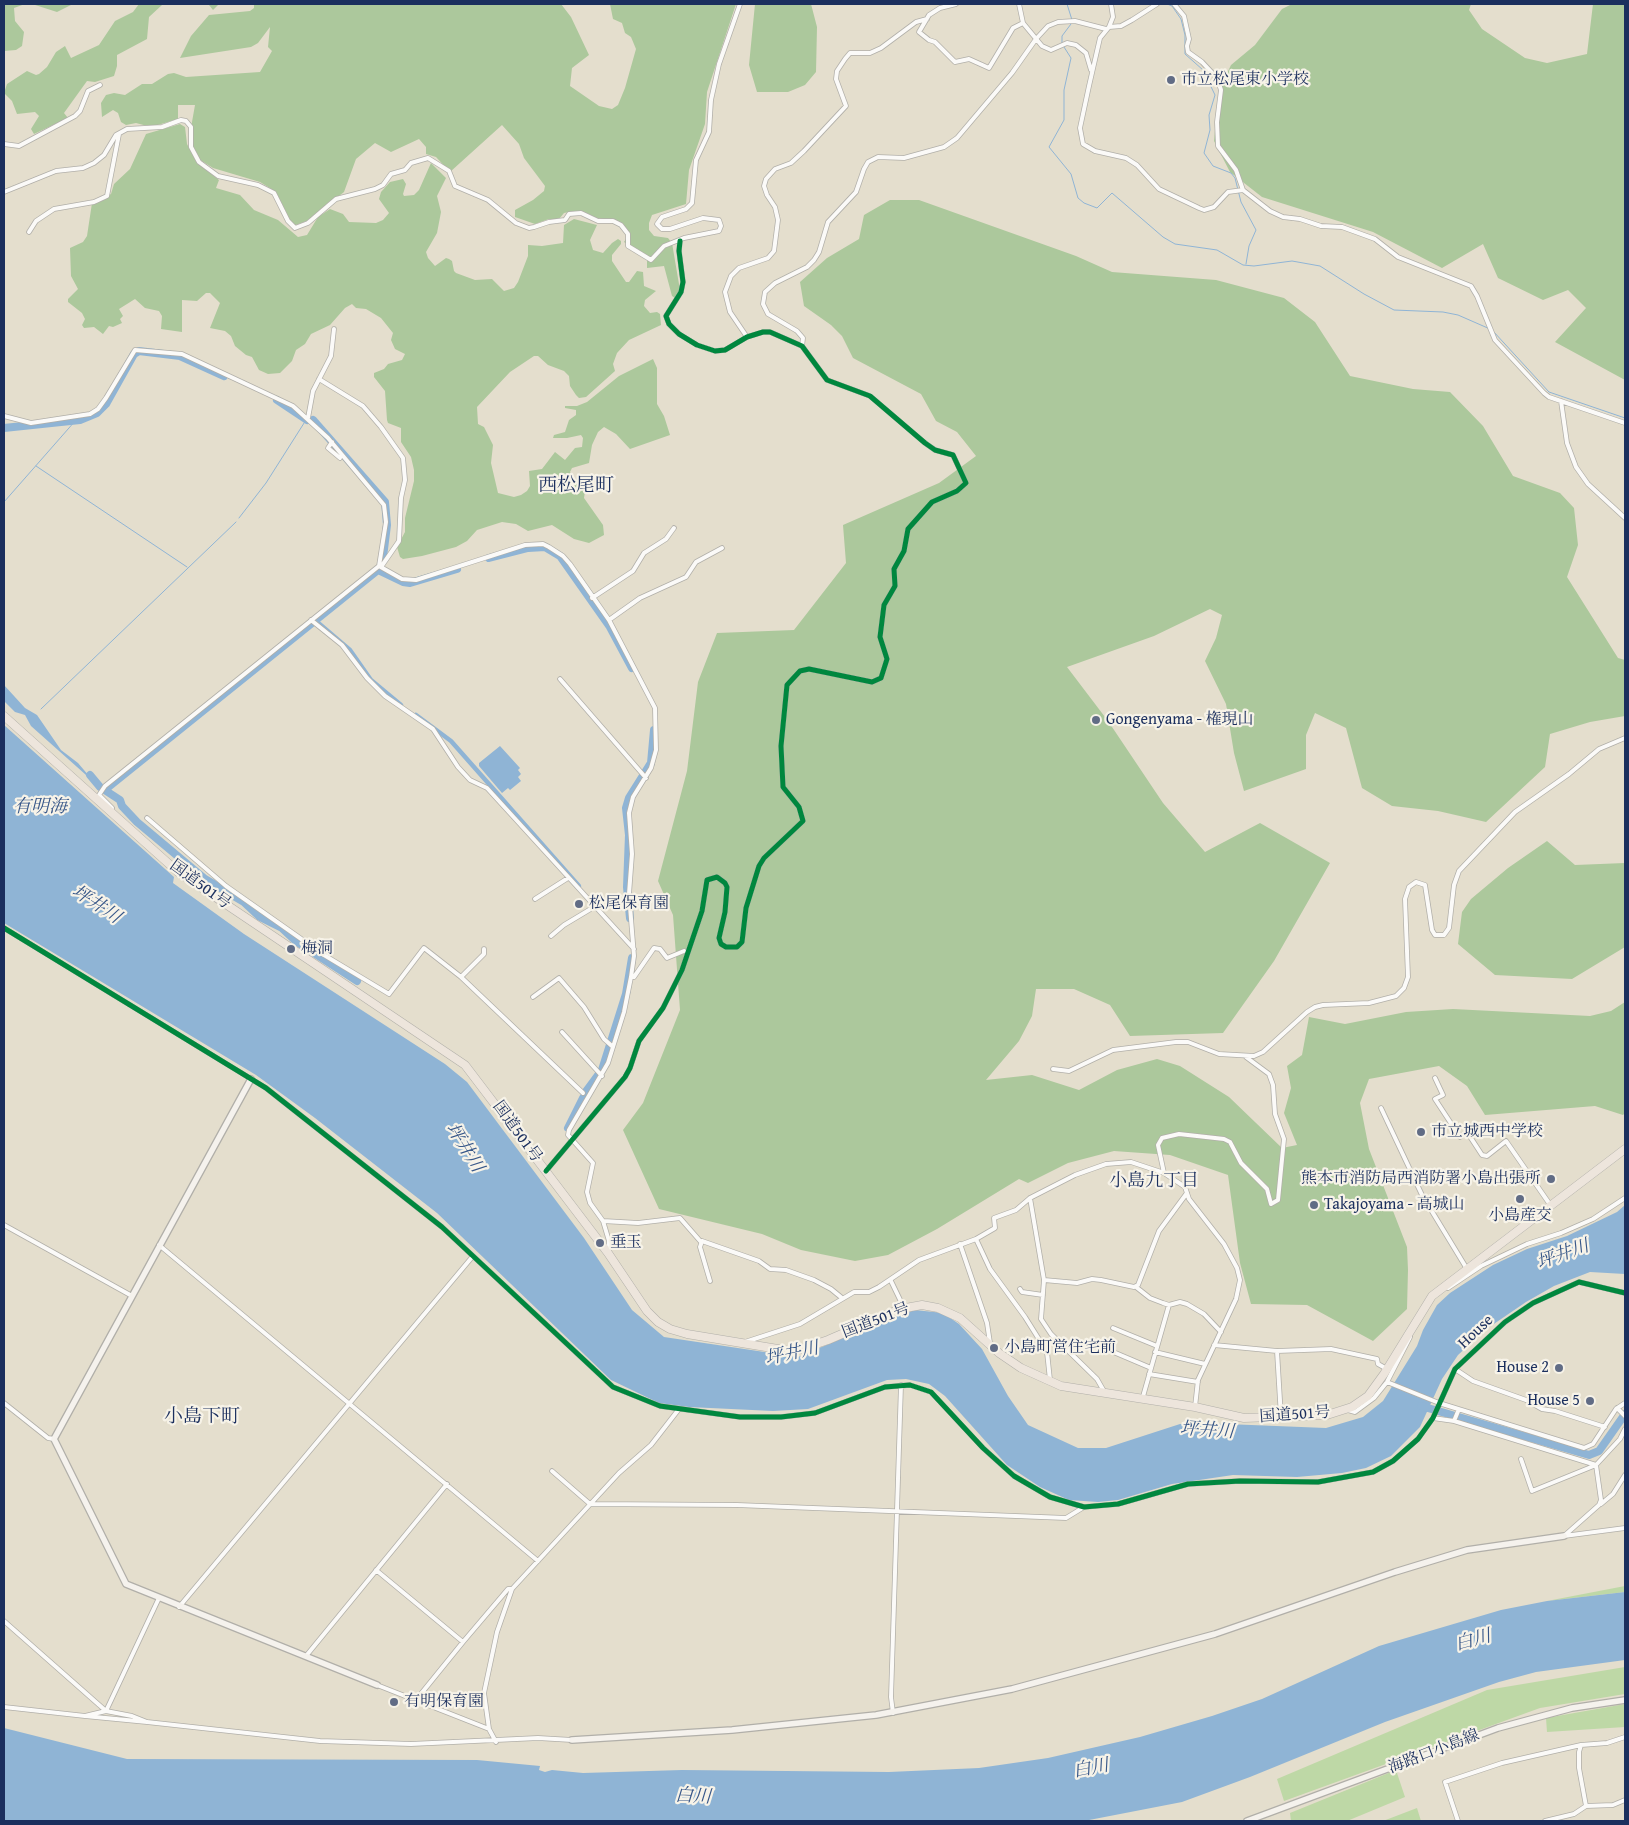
<!DOCTYPE html>
<html>
<head>
<meta charset="utf-8">
<style>
	body { margin:0 }
	#map { position:relative; width:1629px; height:1825px; overflow:hidden; background:#e4decd; font-family:"Gentium Book Plus",serif }
	canvas { display:block }
	.frame { position:absolute; inset:0; border:5px solid #1b2f5e; pointer-events:none }
</style>
</head>
<body>
<div id="map">
<canvas width="1629" height="1825"></canvas>
<div class="frame"></div>
</div>
<script>
const ctx = document.querySelector('canvas').getContext('2d');
ctx.lineJoin = 'round';
function fill(path, color) { ctx.fillStyle = color; ctx.fill(path, 'evenodd'); }
const shape = rows => new Path2D(rows.map(r => 'M' + r).join(''));
function strokePath(path, color, width, dash) { ctx.strokeStyle = color; ctx.lineWidth = width; ctx.lineCap = dash ? 'butt' : 'round'; ctx.setLineDash(dash || []); ctx.stroke(path); }
function label(font, color, halo, rows, align = 'center') {
  ctx.font = font + ' "Gentium Book Plus","Noto Serif JP",serif'; ctx.lineWidth = 4.5; ctx.setLineDash([]); ctx.textBaseline = 'middle'; ctx.strokeStyle = halo; ctx.fillStyle = color; for (const [text, x, y, turn = 0] of rows) {
    ctx.save(); ctx.translate(x, y); ctx.rotate((+turn || 0) * Math.PI / 180); ctx.textAlign = isNaN(turn) ? turn : align; if (halo) ctx.strokeText(text, 0, 0); ctx.fillText(text, 0, 0); ctx.restore();
  }
}
fill(shape([
	[1625,1586,1625,1592,1547,1601],
	[1625,1667,1625,1694,1540,1708,1284,1801,1277,1779,1487,1690],
	[1625,1704,1625,1727,1547,1732,1546,1718],
	[1396,1770,1405,1797,1347,1821,1291,1821,1290,1813],
	[1417,1808,1421,1821,1383,1821]
]), '#bed8a6');
fill(shape([
	[4,4,25,4,14,8,15,21,24,32,22,46,16,50,4,51],
	[32,4,73,4,57,12],
	[139,4,219,4,213,10,209,5,162,5,149,17,147,39,117,55,117,66,114,76,95,82,87,81,64,113,68,118,34,134,31,129,39,116,35,112,17,114,12,101,4,93,7,84,27,71,36,75,39,74,47,67,56,52,65,46,71,58,99,45,115,21,133,12],
	[254,4,561,4,571,17,589,55,572,68,570,86,599,106,612,109,618,105,625,88,636,49,631,37,625,33,622,23,613,19,610,4,736,4,707,92,705,124,689,170,686,204,652,215,649,223,649,230,654,236,668,238,672,243,680,290,678,296,675,298,672,296,664,266,647,268,647,257,624,242,628,236,627,230,611,220,590,217,574,211,564,213,559,219,549,219,535,224,515,217,515,210,533,200,544,191,545,186,524,158,519,144,502,125,450,172,436,157,426,154,426,147,419,139,391,152,375,143,356,159,344,192,307,221,293,226,273,190,260,182,213,168,197,158,189,139,195,105,178,105,178,119,151,127,136,123,126,125,121,122,118,113,113,110,102,117,101,103,106,95,114,93,125,95,142,84,152,84,168,74,174,73,186,77,260,72,272,51,268,47,270,27,258,43,251,47,180,58,191,36,209,15,250,11,254,8],
	[755,4,811,4,817,27,816,72,805,85,788,92,757,92,749,65],
	[1292,4,1471,4,1469,10,1482,29,1525,58,1547,63,1587,54,1593,4,1625,4,1625,380,1555,342,1586,308,1568,290,1543,300,1498,278,1483,244,1442,268,1373,232,1262,197,1230,172,1214,141,1219,90,1231,65,1255,45,1282,9],
	[180,124,185,127,187,144,196,161,219,180,216,188,240,195,254,210,278,220,298,237,307,235,318,217,330,209,343,214,349,222,376,223,383,220,389,213,379,199,381,192,390,182,403,179,406,184,403,194,404,196,414,195,419,190,431,163,446,178,437,196,441,212,437,233,426,252,428,258,435,266,446,258,449,259,452,261,454,271,456,273,475,280,492,279,504,291,514,288,518,282,528,256,528,245,542,246,563,243,564,225,574,219,597,225,590,240,593,250,603,253,612,243,618,239,621,241,621,244,612,255,612,261,626,282,629,282,637,271,643,272,644,286,656,291,645,300,644,306,650,313,657,312,660,314,661,325,629,340,617,353,613,364,615,371,586,397,579,398,576,395,570,386,569,376,564,371,548,365,538,356,534,356,510,372,477,407,478,424,484,427,493,445,491,463,498,493,514,497,521,495,527,491,530,486,529,471,542,469,555,452,565,460,575,448,582,447,583,438,581,435,567,438,553,438,554,435,565,432,569,420,576,415,576,410,565,408,565,406,577,406,587,402,619,376,653,359,657,368,657,404,664,416,670,435,630,449,616,434,604,427,598,432,592,445,589,463,572,468,570,472,576,482,579,483,587,478,584,498,603,525,604,535,589,543,574,539,552,525,528,531,516,524,502,522,477,530,467,541,456,547,422,556,403,559,400,557,397,547,405,532,405,518,414,481,414,470,411,457,401,442,401,428,388,423,387,420,385,391,374,377,374,373,384,369,388,364,402,360,405,354,395,349,391,340,393,333,381,318,366,309,356,308,352,304,345,308,330,325,311,334,305,344,296,350,292,361,280,373,268,374,259,370,252,357,246,355,235,346,231,336,225,331,210,328,220,303,210,293,206,293,197,301,182,300,182,332,161,329,162,316,159,311,145,308,135,299,119,309,123,316,120,319,122,323,113,327,109,326,103,334,94,327,84,328,82,325,85,319,82,313,68,302,68,299,78,289,71,276,70,248,83,242,87,236,92,203,111,194,114,184,130,169,146,134],
	[890,200,919,200,1076,256,1112,272,1216,280,1284,298,1315,322,1350,376,1413,389,1450,392,1483,426,1513,476,1560,493,1574,508,1578,545,1567,577,1618,658,1625,660,1625,716,1590,722,1550,734,1545,767,1486,822,1438,811,1392,806,1362,788,1346,728,1315,713,1306,735,1306,769,1244,791,1234,753,1226,704,1205,661,1216,638,1222,615,1210,609,1154,636,1067,667,1108,721,1163,803,1205,852,1260,823,1330,863,1274,961,1223,1033,1130,1036,1110,1005,1074,989,1036,989,1032,1016,1019,1041,986,1080,1032,1075,1079,1090,1117,1070,1157,1059,1180,1066,1229,1097,1282,1148,1297,1145,1284,1113,1291,1088,1287,1066,1302,1055,1309,1017,1345,1024,1406,1012,1453,1009,1590,1016,1611,1011,1625,1002,1625,1113,1623,1115,1595,1106,1485,1115,1467,1086,1439,1066,1369,1079,1360,1103,1369,1149,1407,1247,1408,1270,1407,1309,1373,1341,1307,1305,1251,1304,1240,1263,1228,1175,1170,1155,1114,1151,1068,1163,1028,1183,1019,1179,937,1229,888,1255,855,1261,801,1250,762,1234,659,1209,623,1130,643,1103,680,1010,673,915,658,881,687,771,698,682,717,633,794,630,846,563,843,525,939,483,976,456,957,432,936,421,921,394,853,358,842,336,831,325,804,306,800,282,827,258,859,239,864,215],
	[1547,841,1575,865,1625,863,1625,947,1572,979,1495,975,1458,944,1462,912,1471,899,1508,868]
]), '#acc89c');
fill(shape([
	[4,685,25,708,37,715,61,750,78,763,95,783,31,726,25,715,15,712,4,701],
	[4,725,174,877,173,883,244,934,445,1064,467,1082,584,1238,632,1310,664,1337,798,1357,888,1319,915,1310,943,1313,959,1324,982,1349,1008,1396,1028,1425,1078,1448,1106,1448,1180,1424,1201,1423,1326,1428,1363,1417,1383,1401,1417,1346,1423,1330,1437,1305,1450,1293,1493,1265,1527,1249,1567,1236,1617,1212,1625,1205,1625,1274,1590,1272,1554,1286,1526,1302,1485,1330,1458,1355,1442,1379,1420,1427,1391,1456,1366,1468,1342,1473,1297,1477,1233,1475,1172,1484,1118,1500,1098,1502,1069,1500,1040,1487,1007,1465,945,1396,929,1384,906,1379,887,1380,808,1409,773,1411,689,1407,659,1403,611,1380,437,1213,315,1118,256,1075,4,923],
	[500,746,520,768,518,770,521,774,518,777,521,781,510,790,508,788,502,793,479,766,479,763],
	[1625,1592,1625,1660,1536,1672,1499,1682,1385,1722,1250,1777,1182,1802,1084,1821,4,1821,4,1728,127,1759,477,1760,540,1766,539,1770,545,1772,552,1770,583,1773,682,1770,889,1772,979,1768,1048,1758,1140,1737,1212,1716,1262,1699,1379,1646,1501,1610,1547,1601]
]), '#8fb4d5');
strokePath(shape([
	[1067,4,1072,20],
	[1167,4,1172,6,1181,19,1185,35,1185,54,1203,70,1215,95,1209,115,1210,130,1204,153,1213,166,1231,173,1235,178,1241,202,1256,230,1249,246,1246,264],
	[1062,44,1062,36,1071,24],
	[1064,47,1071,58,1064,90,1064,120,1049,147,1071,174,1078,198,1084,203,1097,208,1112,193,1163,237,1175,244,1217,250,1243,265,1254,266,1292,261,1320,266,1364,294,1394,310,1443,312,1458,315,1490,329],
	[1493,331,1549,392,1625,418],
	[36,466,187,567],
	[4,502,76,420],
	[239,518,266,483,306,420],
	[41,709,236,522]
]), '#8fb4d5', 1);
strokePath(shape([
	[316,621,350,650,371,680,401,705],
	[416,715,451,741,579,886]
]), '#8fb4d5', 4.5);
strokePath(shape([
	[277,400,307,420],
	[313,420,385,502,387,525,383,557],
	[4,428,80,420,97,413,106,404,134,354,139,351,180,356,224,376],
	[489,558,528,548,545,547,560,556,610,627,632,668],
	[90,775,100,787,120,800,122,806,137,822,205,879,244,902,260,917,282,928,297,942,357,981],
	[106,789,378,570,403,582,410,583,457,569],
	[630,918,627,887,629,835,626,808,629,798,651,763,654,730],
	[585,1093,602,1070,626,994,632,958],
	[568,1128,583,1098],
	[1421,1406,1589,1455,1599,1451,1625,1414]
]), '#8fb4d5', 8);
const street = shape([
	[956,4,940,8,929,15,919,32,929,40,935,42,955,62,969,59,989,68,1013,28,1023,23],
	[1019,4,1023,23,1042,46,1051,50,1067,43,1076,45,1086,53,1091,70],
	[1111,4,1113,17,1109,27,1100,38,1089,86,1080,128,1083,144,1095,151,1126,158,1137,165,1159,189,1199,208,1204,210,1214,207,1228,192,1243,190],
	[1174,4,1184,16,1189,39,1187,46,1188,52,1202,62,1217,78,1221,90,1217,122,1218,146,1236,170,1243,190,1270,211,1283,217,1300,219,1321,226,1342,227,1375,239,1398,257,1471,286,1477,296,1495,340,1544,393,1549,397,1625,423],
	[1109,27,1121,26,1132,20,1157,4],
	[4,144,19,146,75,116,80,111,88,91,100,85],
	[4,192,56,171,83,168,94,163,104,155,116,135,127,129,162,127,181,120,186,121,191,127,191,147,199,162,218,176,258,185,274,193,288,221,295,228,308,223,336,199,375,189,383,185,391,174,405,170,411,163,428,158,449,171,455,186,488,200,516,223,529,228,534,227,549,222,565,220,569,214,581,213,598,221,613,221,621,225,628,234,628,246,651,260,664,246,684,238,719,231,721,226,719,220,703,218,670,229,662,229,657,224,662,217,686,209,692,203,696,160,709,132,711,100,719,64,740,4],
	[29,232,36,221,54,209,94,202,107,196,119,134],
	[747,337,730,312,725,292,731,276,739,268,768,258,774,251,778,220,775,207,767,195,764,186,766,179,775,169,791,163,804,151,846,106,836,79,837,71,845,59,850,53,870,53,881,48,916,22,927,19],
	[802,346,803,338,797,331,768,314,763,304,765,292,775,283,807,267,814,260,819,252,828,222,856,192,864,169,868,162,878,157,904,158,944,147,957,138,1012,73,1036,39,1048,26,1058,22,1075,21,1106,29],
	[319,379,363,406,381,427,403,458,405,480,401,498,399,541,381,567],
	[1561,401,1567,443,1576,467,1588,484,1625,518],
	[4,416,31,423,90,414,98,409,106,398,135,350,182,354,293,406,328,438,384,505,386,522,379,566,105,786,99,795,112,808],
	[308,418,313,391,331,356,334,329],
	[332,442,328,448,340,458],
	[379,566,402,579,416,580,525,545,543,544,549,547,563,556,570,564,609,620,655,708,656,750,651,768,633,797,629,813,632,854,629,894,634,956,631,977,624,1012,608,1063,569,1130,568,1135,593,1163,587,1192,590,1203,603,1221,609,1241,608,1251],
	[592,598,633,571,644,553,666,539,674,528],
	[311,620,342,645,367,678,385,696,433,729,458,767,470,780,487,788,634,949],
	[609,620,640,598,686,577,696,562,722,548],
	[560,679,646,778],
	[147,818,226,886,324,955,389,994,424,948,461,977,583,1093],
	[535,899,568,878],
	[4,928,266,1088,442,1227,613,1387,660,1406,740,1417,781,1417,815,1413,885,1387,910,1385,931,1392,983,1448,1014,1476,1050,1497,1084,1507,1118,1504,1188,1484,1240,1481,1318,1482,1373,1472,1393,1461,1418,1439,1433,1418,1455,1369,1505,1322,1533,1303,1579,1282,1625,1293],
	[551,936,564,925,594,907],
	[461,977,484,954,484,949],
	[631,977,634,977,654,948,660,949,667,958,684,951],
	[533,997,559,978,584,1007,604,1039,613,1047],
	[562,1032,602,1076],
	[1053,1069,1069,1071,1113,1050,1176,1042,1188,1042,1219,1054,1254,1056,1263,1052,1307,1012,1315,1007,1323,1005,1369,1003,1396,996,1404,988,1408,977,1405,899,1409,887,1416,882,1425,885,1432,930,1435,935,1444,935,1449,928,1454,885,1459,871,1515,812,1569,774,1599,749,1625,738],
	[1435,1078,1443,1095,1435,1099,1460,1137,1467,1132,1482,1155,1487,1156,1506,1141,1551,1206],
	[1381,1108,1422,1195,1467,1269],
	[546,1171,625,1077,630,1068,639,1041,663,1008,682,970,702,911,707,880,717,877,725,883,727,887,725,912,719,938,721,944,726,947,737,947,742,942,746,908,759,866,764,858,803,821,799,807,783,787,781,746,787,685,800,671,809,669,872,682,881,678,887,659,880,637,884,605,895,586,894,569,904,551,908,529,932,502,957,491,966,483,953,455,935,450,925,443,870,396,827,380,802,346,770,332,763,332,747,337,725,350,715,351,697,345,679,334,669,324,666,316,681,292,683,282,679,251,680,241],
	[1164,1173,1158,1145,1162,1138,1179,1134,1224,1139,1230,1142,1241,1163,1267,1189,1271,1204,1278,1200,1284,1139,1275,1114,1273,1085,1269,1074,1246,1057],
	[1030,1198,1044,1280,1041,1319,1051,1334,1097,1379,1105,1393],
	[603,1221,638,1223,680,1218,701,1242],
	[4,1225,132,1296],
	[976,1239,990,1269,1025,1317,1047,1352,1050,1380],
	[960,1244,987,1323,990,1343],
	[159,1245,538,1561],
	[1044,1280,1077,1283,1092,1279,1101,1280,1134,1287,1138,1285,1159,1231,1187,1193],
	[710,1281,700,1247,702,1241,759,1261,770,1269,786,1270,814,1280,831,1289,842,1298],
	[891,1281,904,1308],
	[1136,1287,1150,1298,1163,1303,1169,1305,1180,1302,1187,1304,1204,1314,1221,1332],
	[1448,1288,1481,1266,1527,1244,1561,1233,1593,1219,1625,1198],
	[1020,1289,1022,1292,1043,1295],
	[1113,1328,1157,1346],
	[745,1342,800,1324,854,1292,869,1292,879,1287,919,1260,976,1239,995,1228,994,1218,1016,1210,1030,1198,1075,1175,1106,1164,1131,1162,1164,1173,1185,1187,1189,1199,1224,1244,1237,1268,1240,1280,1236,1299,1198,1380,1195,1407],
	[1214,1345,1277,1351,1331,1349,1377,1359,1378,1364,1387,1369],
	[1111,1351,1151,1368],
	[1277,1351,1281,1417],
	[1155,1352,1205,1364],
	[1455,1369,1473,1381,1526,1400,1542,1409,1555,1411,1605,1427],
	[1149,1374,1198,1382],
	[1387,1382,1439,1403,1584,1448,1593,1444,1616,1409,1625,1403],
	[1142,1400,1169,1305],
	[4,1403,48,1438,54,1439],
	[1617,1408,1625,1416],
	[1348,1410,1355,1412,1374,1398,1387,1382,1410,1337],
	[1433,1418,1454,1421,1596,1465],
	[1454,1421,1459,1409],
	[1521,1459,1532,1491,1596,1465,1620,1439,1625,1429],
	[552,1471,590,1504,737,1505,1066,1518,1084,1507],
	[1601,1504,1613,1494,1625,1475],
	[1564,1536,1599,1505,1601,1500,1596,1465],
	[1564,1536,1625,1528],
	[376,1570,463,1642],
	[179,1607,473,1256],
	[4,1621,106,1711],
	[306,1656,447,1484],
	[377,1685,489,1729],
	[418,1700,420,1695,463,1642,508,1589,512,1589],
	[4,1707,85,1716,106,1711,132,1716,147,1722,85,1716],
	[106,1711,159,1598],
	[893,1713,891,1697,901,1385],
	[147,1722,320,1741,411,1744,538,1738,572,1740],
	[496,1742,489,1729,484,1693,497,1632,512,1589,619,1473,651,1445,679,1409],
	[1586,1806,1579,1768,1579,1752,1581,1745,1607,1743,1625,1737],
	[1458,1821,1445,1782,1502,1763,1581,1745],
	[1545,1821,1574,1814,1586,1806,1613,1805,1625,1800]
]);
const secondary = shape([
	[251,1079,54,1439,126,1584,377,1685],
	[572,1740,732,1730,876,1715,1012,1689,1215,1634,1395,1572,1467,1550,1564,1536],
	[1247,1821,1498,1728,1572,1708,1625,1700]
]);
const highway = shape([
	[4,716,178,872,465,1065,608,1253,647,1311,658,1322,670,1329,687,1334,790,1351,802,1349,828,1340,900,1309,922,1305,938,1308,960,1318,999,1353,1021,1368,1061,1386,1195,1407,1244,1418,1327,1415,1352,1407,1368,1396,1384,1374,1432,1296,1625,1149]
]);
strokePath(street, '#b1afa9', 5.5);
strokePath(secondary, '#b1afa9', 8);
strokePath(highway, '#b1afa9', 9);
strokePath(street, '#fbfaf8', 4);
strokePath(secondary, '#f5f2ed', 5.5);
strokePath(highway, '#ede5dc', 8);
strokePath(shape([
	[4,928,266,1088,442,1227,613,1387,660,1406,740,1417,781,1417,815,1413,885,1387,910,1385,931,1392,983,1448,1014,1476,1050,1497,1084,1507,1118,1504,1188,1484,1240,1481,1318,1482,1373,1472,1393,1461,1418,1439,1433,1418,1455,1369,1505,1322,1533,1303,1579,1282,1625,1293],
	[546,1171,625,1077,630,1068,639,1041,663,1008,682,970,702,911,707,880,717,877,725,883,727,887,725,912,719,938,721,944,726,947,737,947,742,942,746,908,759,866,764,858,803,821,799,807,783,787,781,746,787,685,800,671,809,669,872,682,881,678,887,659,880,637,884,605,895,586,894,569,904,551,908,529,932,502,957,491,966,483,953,455,935,450,925,443,870,396,827,380,802,346,770,332,763,332,747,337,725,350,715,351,697,345,679,334,669,324,666,316,681,292,683,282,679,251,680,241]
]), '#00873e', 5);
for (const [x, y, r, color] of [
	[1171,80,5,"#616c85"],
	[1096,720,5,"#616c85"],
	[579,904,5,"#616c85"],
	[291,949,5,"#616c85"],
	[1421,1132,5,"#616c85"],
	[1551,1179,5,"#616c85"],
	[1520,1199,5,"#616c85"],
	[1314,1205,5,"#616c85"],
	[600,1243,5,"#616c85"],
	[994,1348,5,"#616c85"],
	[1559,1368,5,"#616c85"],
	[1590,1401,5,"#616c85"],
	[394,1702,5,"#616c85"]
]) { const dot = new Path2D(); dot.arc(x, y, r, 0, 2 * Math.PI); ctx.fillStyle = color; ctx.fill(dot); strokePath(dot, '#f7f3e8', 2); }
label('16px', '#1b2f5e', '#f7f3e8', [
	["市立松尾東小学校",1181,80],
	["Gongenyama - 権現山",1106,720],
	["松尾保育園",589,904],
	["梅洞",301,949],
	["市立城西中学校",1431,1132],
	["熊本市消防局西消防署小島出張所",1541,1179,"right"],
	["Takajoyama - 高城山",1324,1205],
	["小島産交",1520,1216,"center"],
	["垂玉",610,1243],
	["小島町営住宅前",1004,1348],
	["House 2",1549,1368,"right"],
	["House 5",1580,1401,"right"],
	["有明保育園",404,1702]
], 'left');
label('16px', '#1b2f5e', '#f7f3e8', [
	["国道501号",200,885,36],
	["国道501号",517,1132,54],
	["国道501号",876,1321,-21],
	["House",1476,1332,-43],
	["国道501号",1295,1415,-4],
	["海路口小島線",1434,1752,-21]
]);
label('italic 18px', '#375789', '#f7f3e8', [
	["有明海",40,807],
	["坪井川",96,905,33],
	["坪井川",464,1148,58],
	["坪井川",1563,1255,-20],
	["坪井川",792,1354,-12],
	["坪井川",1207,1431,4],
	["白川",1473,1641,-15],
	["白川",1091,1769,-11],
	["白川",693,1797,3]
]);
label('18px', '#1b2f5e', '#f7f3e8', [
	["小島九丁目",1154,1181]
]);
label('19px', '#1b2f5e', '#f7f3e8', [
	["西松尾町",576,486],
	["小島下町",202,1417]
]);
</script>
</body>
</html>
